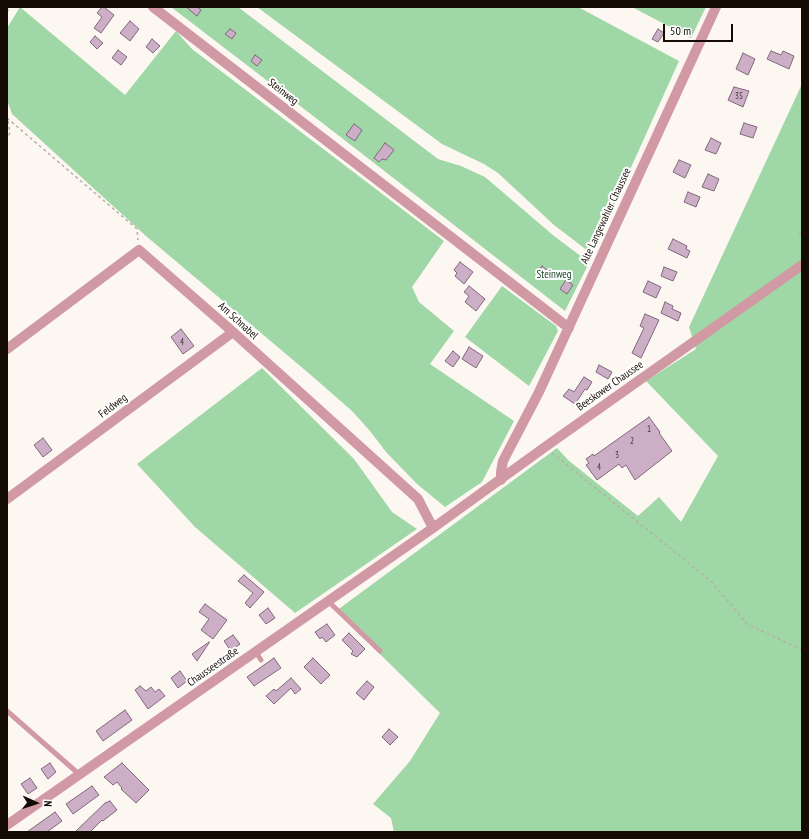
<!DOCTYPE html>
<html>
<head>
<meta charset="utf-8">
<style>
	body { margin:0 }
	#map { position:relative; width:809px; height:839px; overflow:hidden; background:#fdf7f2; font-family:"PT Sans Narrow",sans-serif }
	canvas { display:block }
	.frame { position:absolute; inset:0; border:8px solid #140b04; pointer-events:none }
	.north { position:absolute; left:16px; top:783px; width:40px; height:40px; -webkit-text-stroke:3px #fff; paint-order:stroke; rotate:93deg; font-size:11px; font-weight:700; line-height:16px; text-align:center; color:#140b04 }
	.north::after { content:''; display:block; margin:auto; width:14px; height:18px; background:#140b04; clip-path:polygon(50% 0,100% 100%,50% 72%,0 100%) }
	.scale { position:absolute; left:663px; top:24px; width:70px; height:18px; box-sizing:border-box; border:2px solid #140b04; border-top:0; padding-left:5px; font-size:12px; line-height:14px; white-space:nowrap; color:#140b04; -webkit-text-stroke:3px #fff; paint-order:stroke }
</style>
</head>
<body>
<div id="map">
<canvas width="809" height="839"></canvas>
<div class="frame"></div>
<div class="north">N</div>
<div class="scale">50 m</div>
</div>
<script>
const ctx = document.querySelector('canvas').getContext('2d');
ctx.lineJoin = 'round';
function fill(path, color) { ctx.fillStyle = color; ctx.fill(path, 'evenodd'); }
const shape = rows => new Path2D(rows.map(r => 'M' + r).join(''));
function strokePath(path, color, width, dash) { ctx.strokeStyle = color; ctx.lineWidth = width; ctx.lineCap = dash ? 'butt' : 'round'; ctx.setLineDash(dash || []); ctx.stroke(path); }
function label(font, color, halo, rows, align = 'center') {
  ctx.font = font + ' "PT Sans Narrow",sans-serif'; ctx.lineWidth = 4; ctx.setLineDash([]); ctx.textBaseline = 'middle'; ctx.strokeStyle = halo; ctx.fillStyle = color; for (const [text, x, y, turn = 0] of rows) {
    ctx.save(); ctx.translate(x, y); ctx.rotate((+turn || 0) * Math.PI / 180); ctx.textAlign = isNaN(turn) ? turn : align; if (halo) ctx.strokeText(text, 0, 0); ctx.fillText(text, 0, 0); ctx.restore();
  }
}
fill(shape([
	[20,7,125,95,176,31,192,49,444,241,412,287,419,302,454,331,430,364,514,421,482,482,445,507,417,484,386,452,370,431,352,411,312,376,146,236,12,114,7,100,7,28],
	[171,7,238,7,438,159,461,166,485,177,554,236,586,260,587,267,565,311,325,125],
	[257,7,578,7,679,61,592,254,554,225,498,173,484,164,442,144],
	[632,7,706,7,691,38],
	[802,84,802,832,394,832,391,818,373,804,410,761,440,713,336,611,557,448,568,460,638,516,659,497,681,522,718,456,646,381,696,349,689,327],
	[502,286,556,326,558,331,529,386,465,337],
	[262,368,354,459,392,512,417,529,295,613,195,527,137,464]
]), '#9fd7a7');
const building = shape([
	[102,7,104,7,114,15,101,33,94,28,102,17,97,13,102,7],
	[186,7,197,7,201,10,197,16,186,7],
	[130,21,139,29,130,41,120,33,130,21],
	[230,29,236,33,232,39,225,34,230,29],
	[658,29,664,33,658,42,652,39,658,29],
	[95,36,103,43,97,49,90,42,95,36],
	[152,39,160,46,153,53,146,47,152,39],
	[118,50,127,57,121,65,112,58,118,50],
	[771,51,781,55,783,51,794,56,789,69,767,59,771,51],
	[743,53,755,59,748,75,736,69,743,53],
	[255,55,262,60,257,66,251,61,255,55],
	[734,87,749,91,743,107,728,100,734,87],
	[744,123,757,127,753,138,740,134,744,123],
	[354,124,362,130,355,141,346,135,354,124],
	[711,138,721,143,716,154,705,150,711,138],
	[385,143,394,150,386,160,382,159,379,162,374,158,385,143],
	[679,160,691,165,685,178,673,172,679,160],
	[708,174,719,179,714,191,702,187,708,174],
	[688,192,700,197,696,207,684,202,688,192],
	[673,239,687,246,686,249,690,251,687,258,668,249,673,239],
	[460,262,473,272,464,284,455,276,457,273,454,270,460,262],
	[542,266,548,271,543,278,537,273,542,266],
	[664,267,677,272,673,281,661,276,664,267],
	[566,280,573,285,567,294,560,289,566,280],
	[648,281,661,287,656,298,643,292,648,281],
	[469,286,485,299,476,311,465,302,469,296,464,292,469,286],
	[665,302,673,306,672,309,681,313,678,321,661,313,665,302],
	[645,314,659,320,641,358,632,353,644,328,640,326,645,314],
	[181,329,194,346,183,354,171,337,181,329],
	[469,347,483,356,476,368,462,359,469,347],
	[453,351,460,357,453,367,445,361,453,351],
	[599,365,612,372,608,379,596,372,599,365],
	[584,377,592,382,587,390,585,389,575,404,563,396,569,389,574,392,584,377],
	[649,417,660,432,659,433,672,451,635,480,626,465,622,468,619,464,597,480,586,465,589,463,586,459,593,454,594,456,649,417],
	[43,438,52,450,43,457,34,445,43,438],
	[244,575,264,592,250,608,245,603,253,593,238,581,244,575],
	[205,604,227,620,213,639,201,630,209,619,199,612,205,604],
	[268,608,275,618,266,624,259,615,268,608],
	[327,624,335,635,326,642,322,637,320,639,315,632,327,624],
	[349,633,365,649,357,657,351,654,353,651,342,640,349,633],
	[233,635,240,644,231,651,224,641,233,635],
	[209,642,209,643,197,661,192,654,209,642],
	[274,658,281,668,254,686,247,677,274,658],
	[313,658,330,675,321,684,304,667,313,658],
	[180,671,187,681,178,688,171,678,180,671],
	[291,678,301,689,295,694,291,688,274,704,266,696,274,689,276,691,291,678],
	[367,681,374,687,364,700,356,693,367,681],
	[140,686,146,691,151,687,155,692,159,689,165,696,148,709,135,690,140,686],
	[125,710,132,720,103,741,96,731,125,710],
	[389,729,398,737,390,745,382,737,389,729],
	[50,763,56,772,48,779,41,769,50,763],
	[122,763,149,790,136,803,121,789,122,788,117,782,113,785,104,777,122,763],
	[30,778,37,788,28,794,21,784,30,778],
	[92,786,99,795,73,814,66,804,92,786],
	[110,801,117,810,103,821,102,820,90,832,75,832,105,803,110,801],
	[55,812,62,821,47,832,27,832,55,812]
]);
fill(building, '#ccafc6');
strokePath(building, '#81677c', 1);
strokePath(shape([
	[7,12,10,7],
	[7,115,10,133,7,137],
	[7,118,137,229,138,240],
	[799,234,802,232],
	[552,453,711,581,747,624,802,650]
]), '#b7b0aa', 1.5, [3, 3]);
strokePath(shape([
	[329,602,380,651],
	[256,652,261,660],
	[7,711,80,775]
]), '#d199a4', 5);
strokePath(shape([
	[153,7,569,328],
	[7,349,139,250,233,332,418,499,433,528],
	[501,480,501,472,503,461,539,392,716,7],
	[7,499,233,332],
	[7,825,433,528,545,447,802,265]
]), '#d199a4', 10);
label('9px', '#423434', null, [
	["35",739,96],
	["4",182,342],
	["1",649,429],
	["2",632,441],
	["3",617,455],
	["4",599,467]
]);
label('11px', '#140b04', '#fff', [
	["Steinweg",283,92,38],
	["Alte Langewahler Chaussee",606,216,-65],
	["Am Schnabel",238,321,42],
	["Beeskower Chaussee",610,386,-35],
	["Feldweg",113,406,-37],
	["Chausseestraße",213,667,-35]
]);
label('11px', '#153f1f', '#fff', [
	["Steinweg",554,275]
]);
</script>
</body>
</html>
